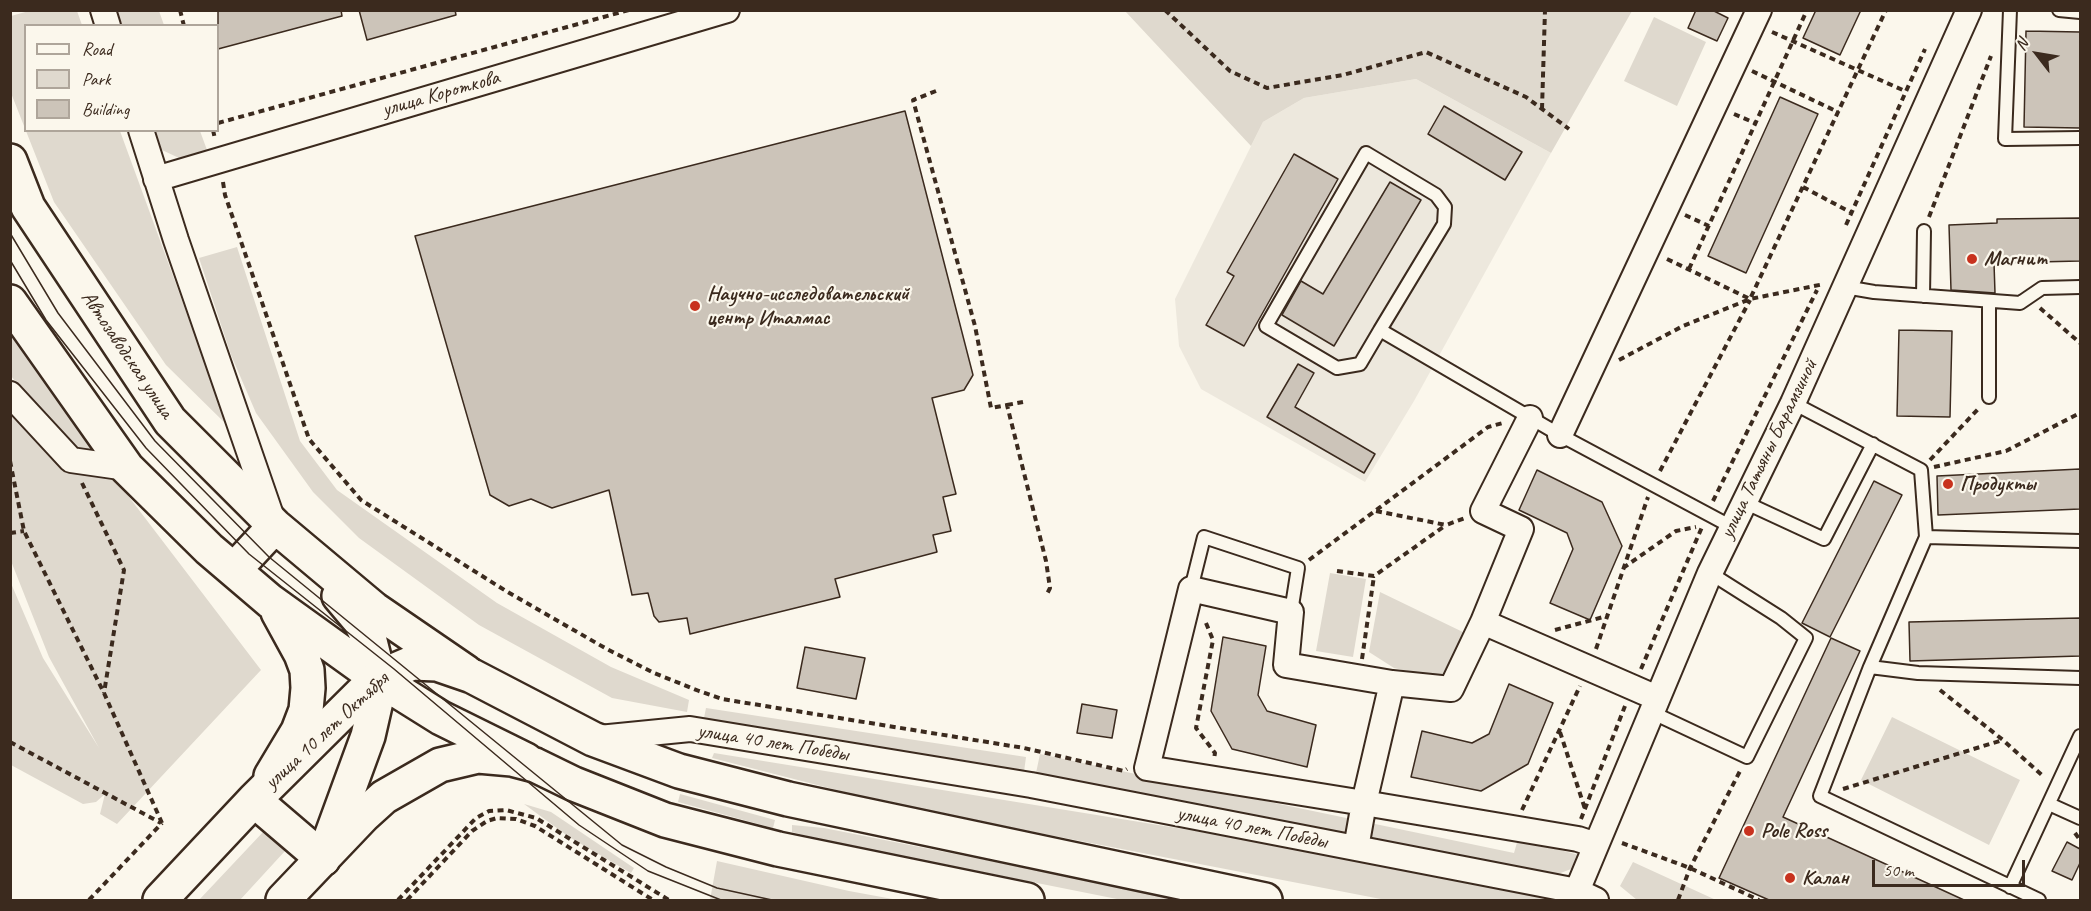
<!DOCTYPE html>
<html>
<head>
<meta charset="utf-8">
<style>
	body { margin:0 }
	#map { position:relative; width:2091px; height:911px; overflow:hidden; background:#fbf7ec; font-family:Caveat,sans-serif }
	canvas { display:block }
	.frame { position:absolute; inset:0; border:12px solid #3b2a1e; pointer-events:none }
	.legend { position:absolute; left:24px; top:24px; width:195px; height:108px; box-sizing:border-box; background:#fbf7ec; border:2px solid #aea59a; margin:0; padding:8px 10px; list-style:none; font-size:18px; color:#3b2a1e }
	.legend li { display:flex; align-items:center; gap:12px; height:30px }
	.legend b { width:30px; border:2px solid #aea59a }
	.north { position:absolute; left:2007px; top:24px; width:60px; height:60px; -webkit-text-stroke:4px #fbf7ec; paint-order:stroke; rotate:301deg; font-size:16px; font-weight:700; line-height:24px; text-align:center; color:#3b2a1e }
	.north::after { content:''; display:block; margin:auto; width:21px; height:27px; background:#3b2a1e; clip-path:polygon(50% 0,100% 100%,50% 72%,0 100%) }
	.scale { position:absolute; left:1872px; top:860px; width:153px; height:27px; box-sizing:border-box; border:3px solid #3b2a1e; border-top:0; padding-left:8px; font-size:18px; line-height:21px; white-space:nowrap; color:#3b2a1e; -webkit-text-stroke:4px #fbf7ec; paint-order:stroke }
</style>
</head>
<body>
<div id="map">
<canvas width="2091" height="911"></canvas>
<div class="frame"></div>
<ul class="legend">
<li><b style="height:8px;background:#fbf7ec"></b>Road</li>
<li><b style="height:16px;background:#dfd9ce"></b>Park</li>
<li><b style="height:16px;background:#ccc4b9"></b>Building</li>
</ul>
<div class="north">N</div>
<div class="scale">50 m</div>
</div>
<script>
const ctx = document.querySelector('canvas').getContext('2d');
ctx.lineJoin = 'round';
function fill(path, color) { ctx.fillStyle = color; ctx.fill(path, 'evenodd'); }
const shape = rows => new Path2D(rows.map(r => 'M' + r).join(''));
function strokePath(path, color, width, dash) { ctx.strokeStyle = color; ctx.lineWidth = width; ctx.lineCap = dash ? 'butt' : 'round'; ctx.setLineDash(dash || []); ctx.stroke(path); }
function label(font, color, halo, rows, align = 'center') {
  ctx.font = font + ' Caveat,sans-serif'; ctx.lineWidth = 4.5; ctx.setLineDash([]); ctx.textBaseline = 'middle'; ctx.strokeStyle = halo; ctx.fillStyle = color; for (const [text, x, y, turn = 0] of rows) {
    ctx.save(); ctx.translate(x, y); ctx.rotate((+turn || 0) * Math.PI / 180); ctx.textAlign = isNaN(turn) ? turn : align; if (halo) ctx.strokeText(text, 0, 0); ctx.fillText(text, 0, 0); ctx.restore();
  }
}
fill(shape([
	[1416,79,1551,153,1414,401,1365,482,1201,389,1179,346,1175,299,1263,122,1304,98]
]), '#ede8dd');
fill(shape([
	[29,11,77,11,82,25,26,26,26,130,120,131,228,426,166,365,54,202,11,93,11,16],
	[116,11,159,11,164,25,120,25],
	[1125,11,1632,11,1551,153,1416,79,1304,98,1263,122,1251,146],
	[1654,17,1706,42,1677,106,1624,81],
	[151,131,200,131,207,150,195,156,179,158,162,150,152,138],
	[237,247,300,441,337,490,497,603,611,667,689,700,687,712,612,698,479,625,359,538,313,492,256,413,231,355,199,258],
	[10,330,19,344,100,452,73,449,11,376],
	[11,406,113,476,261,670,117,824,100,814,105,794,96,802,83,804,11,765,10,581,43,658,99,748,49,657,11,561],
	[1330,573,1366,579,1353,657,1316,651],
	[1380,592,1467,634,1444,679,1394,668,1369,652],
	[706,708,1026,757,1024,772,704,718],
	[1892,717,2020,780,1989,845,1861,780],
	[714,753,1362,858,1551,900,1386,900,899,806,712,758],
	[1040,754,1514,853,1518,839,1579,855,1571,869,1558,874,1036,773],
	[680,794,775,820,773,828,678,802],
	[524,804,551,812,634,868,631,873,569,837],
	[792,825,824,828,1187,900,1122,900,822,840,792,832],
	[264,831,280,836,285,851,240,900,199,900],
	[717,861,849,891,898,900,710,900],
	[1633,862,1716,900,1637,900,1620,886]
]), '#dfd9ce');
const building = shape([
	[218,10,341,10,342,16,218,49,218,10],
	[359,10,455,10,456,15,367,40,359,10],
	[1696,10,1712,10,1728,18,1717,41,1688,28,1696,10],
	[1816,10,1861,10,1840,55,1803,38,1816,10],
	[2026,31,2080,32,2080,128,2024,127,2026,31],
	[1780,97,1818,114,1746,273,1708,256,1780,97],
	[1444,106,1522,152,1505,180,1428,134,1444,106],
	[905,111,973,375,964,390,932,398,956,494,943,497,951,531,933,535,937,552,835,579,840,597,690,634,687,618,659,622,654,616,648,593,632,595,609,490,552,508,531,499,509,506,490,495,415,236,905,111],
	[1294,154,1338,179,1244,346,1206,325,1234,276,1227,272,1294,154],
	[1390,182,1421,200,1334,346,1282,315,1301,281,1323,294,1390,182],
	[2080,218,2080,261,1994,263,1995,293,1951,290,1949,225,1997,223,1997,219,2080,218],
	[1899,330,1952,331,1950,417,1897,416,1899,330],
	[1298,364,1314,373,1295,407,1375,454,1364,473,1267,417,1298,364],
	[2080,469,2080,509,1938,515,1937,476,2080,469],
	[1537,470,1602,502,1622,546,1590,620,1550,603,1573,549,1567,533,1519,510,1537,470],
	[1874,481,1902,495,1830,637,1802,623,1874,481],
	[2080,618,2080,656,1910,661,1909,622,2080,618],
	[1223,637,1266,646,1258,695,1267,711,1316,725,1307,767,1232,749,1211,711,1223,637],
	[1831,638,1860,651,1783,817,1964,900,1769,900,1719,878,1831,638],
	[805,647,865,658,856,699,797,688,805,647],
	[1509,684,1553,703,1528,764,1481,791,1411,777,1422,731,1472,743,1489,734,1509,684],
	[1082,704,1117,710,1112,738,1077,733,1082,704],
	[2067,842,2080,849,2080,863,2072,880,2052,871,2067,842]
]);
fill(building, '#ccc4b9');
strokePath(building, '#3b2a1e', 1.5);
const service = shape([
	[2010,10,2005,139,2080,138],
	[2059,10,2080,12],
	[1845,287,1874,292,2020,303,2042,288,2080,287],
	[1923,296,1924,231],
	[1989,301,1989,397],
	[1380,330,1360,364,1337,368,1266,326,1366,153,1436,195,1445,207,1444,224,1380,330,1560,435,1732,527],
	[1793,403,1921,470,1926,537,2080,541],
	[1744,502,1824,539,1873,444],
	[1191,589,1204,537,1298,568,1291,612],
	[1870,667,1926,537],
	[1651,712,1747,757,1806,638,1781,618,1710,573],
	[2049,804,2080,818],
	[2010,887,2080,736],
	[2039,900,1820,796,1870,667,1918,673,2080,678]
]);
const minor = shape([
	[103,10,108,26],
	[141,130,176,240,273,521],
	[156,179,727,10],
	[10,394,71,460,127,468],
	[1560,435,1759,10],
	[1483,622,1521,529,1483,511,1530,418],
	[599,738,690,729,1031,785,1577,891,1596,900],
	[1596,845,1578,839,1364,803,1392,683,1451,689,1483,622,1657,698],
	[1356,848,1364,803,1147,768,1191,589,1291,612,1286,665,1392,683],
	[1577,891,1710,573,1793,403,1969,10]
]);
const secondary = shape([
	[10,161,28,207,170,421,275,526,374,609,466,672],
	[10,302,127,468,209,549,270,601,377,678,441,718,526,760],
	[234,570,275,526],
	[271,776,298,731,306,710,308,688,307,670,301,654,278,612],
	[323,859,368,736,376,701,376,665,370,641,360,621,339,596]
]);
const primary = shape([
	[254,800,323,859],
	[160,900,254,800,377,678,412,663,437,664,472,676,593,739,679,771,788,799,1265,900],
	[283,900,363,816,384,797,440,765,478,756,512,759,535,765,574,784,665,820,778,849,1027,900]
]);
strokePath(service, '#3b2a1e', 16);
strokePath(minor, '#3b2a1e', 28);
strokePath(secondary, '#3b2a1e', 38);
strokePath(primary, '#3b2a1e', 38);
strokePath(shape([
	[180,10,184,26],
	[1165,10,1230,71,1267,88,1343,75,1426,52,1526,97,1569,129],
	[1772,32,1905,91],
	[1752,71,1838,112],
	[936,91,913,100,975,326,991,408,1007,405,1046,561,1050,588,1047,594],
	[1542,109,1545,10],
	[1734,114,1755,123],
	[218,123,629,10],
	[213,130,215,139],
	[223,182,225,195,309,439,361,500,506,591,605,648,654,673,699,691,722,699,1024,748,1124,771,1127,769],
	[1803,187,1852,213],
	[1685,215,1709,226],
	[1929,217,1991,56],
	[1846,225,1925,49],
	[1667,259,1750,299,1886,10],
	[1689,269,1807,10],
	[2040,308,2080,343],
	[1619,360,1683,326,1750,299,1824,284],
	[1007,405,1023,402],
	[1930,460,1980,407],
	[10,461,24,531,104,693,162,823],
	[1934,467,2006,451,2080,413],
	[1660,471,1750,300],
	[82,483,124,570,104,693],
	[1713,501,1817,290],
	[1376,511,1446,525,1465,518],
	[10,533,24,531],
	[1309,560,1488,427,1503,423],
	[1623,568,1676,531,1696,527],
	[1337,571,1374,576,1446,525],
	[1206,623,1213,640,1196,728,1215,753,1214,759],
	[1555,630,1607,616],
	[1596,649,1648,497],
	[1362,659,1374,576],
	[1641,669,1702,527],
	[1940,690,2003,740,2044,777],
	[1560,732,1585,809],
	[10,742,161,823],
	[1843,789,2003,740],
	[1522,810,1580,686],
	[1581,819,1625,706],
	[2075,833,2080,840],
	[1622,843,1690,868,1759,900],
	[89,900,162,823],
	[398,900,476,818,489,811,506,810,536,818,669,900],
	[407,900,472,831,487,821,497,818,516,819,535,826,653,900],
	[1678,900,1690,868,1740,771]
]), '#3b2a1e', 4, [6, 4.5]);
strokePath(service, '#fbf7ec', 12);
strokePath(minor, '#fbf7ec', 24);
strokePath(secondary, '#fbf7ec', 33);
strokePath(primary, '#fbf7ec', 33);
strokePath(shape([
	[10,233,58,313,155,441,269,557,622,845,666,867,717,888,772,900],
	[10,260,46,320,146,448,249,554,394,669,579,825,648,871,721,900]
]), '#3b2a1e', 1.5);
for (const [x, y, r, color] of [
	[1972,259,6,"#c8321e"],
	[695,306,6,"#c8321e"],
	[1948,484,6,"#c8321e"],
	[1749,831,6,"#c8321e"],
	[1790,878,6,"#c8321e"]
]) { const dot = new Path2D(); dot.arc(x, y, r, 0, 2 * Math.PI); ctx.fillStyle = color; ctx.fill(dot); strokePath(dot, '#fbf7ec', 2); }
label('21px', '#3b2a1e', '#fbf7ec', [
	["улица Короткова",441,94,-16],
	["Автозаводская улица",127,355,56],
	["улица Татьяны Барамзиной",1769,449,-64],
	["улица 10 лет Октября",327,731,-43],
	["улица 40 лет Победы",773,743,9],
	["улица 40 лет Победы",1252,828,11]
]);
label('bold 21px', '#3b2a1e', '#fbf7ec', [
	["Магнит",1984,259],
	["Научно-исследовательский",707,294],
	["центр Италмас",707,318],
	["Продукты",1960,484],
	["Pole Ross",1761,831],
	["Калан",1802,878]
], 'left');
</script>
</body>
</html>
